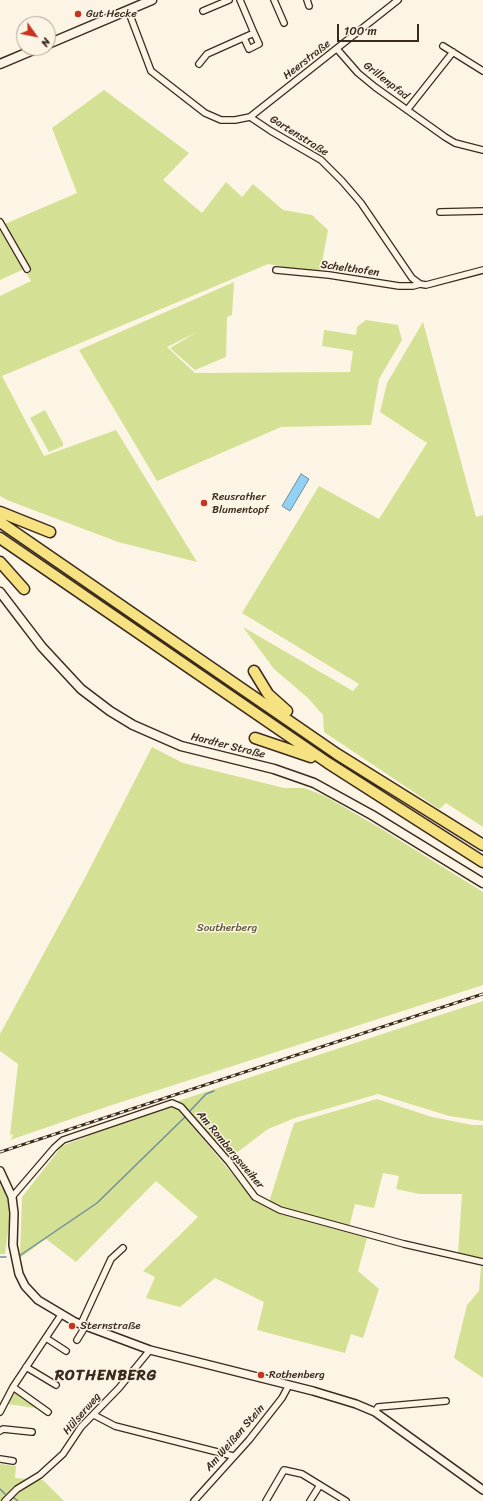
<!DOCTYPE html>
<html>
<head>
<meta charset="utf-8">
<style>
	body { margin:0 }
	#map { position:relative; width:483px; height:1501px; overflow:hidden; background:#fcf5e5; font-family:Sriracha,sans-serif }
	canvas { display:block }
	.north { position:absolute; left:16px; top:16px; width:40px; height:40px; box-sizing:border-box; background:#fcf5e5; border:1px solid #afa495; border-radius:50%; rotate:123deg; font-size:11px; font-weight:700; line-height:16px; text-align:center; color:#3b2a1e }
	.north::after { content:''; display:block; margin:auto; width:14px; height:18px; background:#c8321e; clip-path:polygon(50% 0,100% 100%,50% 72%,0 100%) }
	.scale { position:absolute; left:337px; top:24px; width:82px; height:18px; box-sizing:border-box; border:2px solid #3b2a1e; border-top:0; padding-left:5px; font-size:12px; line-height:14px; white-space:nowrap; color:#3b2a1e; -webkit-text-stroke:3px #fcf5e5; paint-order:stroke }
</style>
</head>
<body>
<div id="map">
<canvas width="483" height="1501"></canvas>
<div class="north">N</div>
<div class="scale">100 m</div>
</div>
<script>
const ctx = document.querySelector('canvas').getContext('2d');
ctx.lineJoin = 'round';
function fill(path, color) { ctx.fillStyle = color; ctx.fill(path, 'evenodd'); }
const shape = rows => new Path2D(rows.map(r => 'M' + r).join(''));
function strokePath(path, color, width, dash) { ctx.strokeStyle = color; ctx.lineWidth = width; ctx.lineCap = dash ? 'butt' : 'round'; ctx.setLineDash(dash || []); ctx.stroke(path); }
function label(font, color, halo, rows, align = 'center') {
  ctx.font = font + ' Sriracha,sans-serif'; ctx.lineWidth = 3; ctx.setLineDash([]); ctx.textBaseline = 'middle'; ctx.strokeStyle = halo; ctx.fillStyle = color; for (const [text, x, y, turn = 0] of rows) {
    ctx.save(); ctx.translate(x, y); ctx.rotate((+turn || 0) * Math.PI / 180); ctx.textAlign = isNaN(turn) ? turn : align; if (halo) ctx.strokeText(text, 0, 0); ctx.fillText(text, 0, 0); ctx.restore();
  }
}
fill(shape([
	[104,90,189,153,163,180,202,213,226,182,242,197,253,184,283,210,312,215,328,230,320,273,268,264,2,376,44,456,116,430,197,562,118,542,7,500,0,496,0,296,31,281,24,269,0,280,0,226,77,193,52,128],
	[234,282,232,315,227,317,226,357,195,370,170,348,197,332,167,347,195,373,350,372,353,351,322,346,324,330,356,335,357,327,366,320,398,325,402,340,379,379,371,425,281,427,157,481,79,350],
	[423,322,476,517,483,515,483,827,446,803,439,809,324,732,323,715,308,698,274,669,243,627,353,691,359,684,242,613,319,486,379,519,427,443,380,412,387,383],
	[45,410,63,443,63,446,49,452,30,418],
	[152,747,183,763,284,788,304,788,325,796,380,828,483,892,483,985,109,1106,10,1140,14,1134,10,1135,18,1064,0,1051,0,1034,87,874],
	[483,1001,483,1121,449,1116,378,1094,295,1118,268,1129,231,1157,226,1155,193,1118,189,1122,254,1200,281,1214,367,1238,358,1271,379,1289,363,1338,351,1334,345,1353,257,1330,264,1302,215,1278,180,1307,146,1298,155,1277,143,1271,198,1217,156,1181,76,1262,46,1239,20,1258,22,1197,62,1146,172,1103],
	[377,1099,432,1117,472,1125,483,1125,483,1259,458,1254,462,1194,419,1194,396,1189,399,1176,383,1173,374,1208,355,1204,349,1228,281,1208,269,1202,294,1123],
	[0,1185,7,1196,10,1217,5,1254,0,1254],
	[481,1266,483,1266,483,1378,454,1358,467,1305,479,1291],
	[16,1391,42,1409,7,1404],
	[0,1464,16,1466,15,1478,43,1480,64,1501,0,1501]
]), '#d4e194');
const water = shape([
	[301,474,309,479,290,511,282,506,301,474]
]);
fill(water, '#92d1f3');
strokePath(water, '#6f8e9e', 1);
strokePath(shape([
	[190,1111,206,1094,214,1091],
	[19,1256,97,1203,185,1117],
	[0,1257,6,1257],
	[0,1489,5,1494],
	[13,1497,18,1501]
]), '#6f8e9e', 1.5);
const minor = shape([
	[274,0,284,23],
	[307,0,309,6],
	[128,10,151,71,205,113,221,120,235,120,250,117,398,0],
	[203,11,229,0],
	[244,38,249,49,259,44,254,33],
	[443,46,483,71],
	[337,49,358,73,375,87,445,137,455,143,483,150],
	[199,64,207,54,254,33,240,0],
	[407,110,453,52],
	[250,117,271,131,321,160,342,181,361,203,412,278,420,284,426,285,483,270],
	[440,212,483,211],
	[0,222,27,269],
	[276,270,329,275,399,286,413,286,420,284],
	[12,1197,54,1148,63,1140,172,1103,181,1107,229,1162,255,1197,280,1210,404,1244,483,1262],
	[81,1324,111,1259,123,1248],
	[46,1338,66,1351],
	[77,1340,85,1327],
	[26,1367,56,1385],
	[13,1387,48,1412],
	[0,1412,13,1387,61,1315],
	[375,1412,378,1407,446,1401],
	[94,1415,115,1426,233,1456],
	[0,1431,3,1429,32,1432],
	[0,1459,13,1461],
	[5,1501,17,1489,40,1475,63,1454,81,1427,119,1388,150,1350],
	[194,1501,249,1440,282,1398,289,1385],
	[266,1501,284,1470,302,1474,346,1501],
	[310,1501,320,1485]
]);
const tertiary = shape([
	[0,1171,12,1197,14,1213,13,1245,19,1274,25,1286,38,1300,75,1322,150,1350,313,1391,356,1404,375,1412,483,1490]
]);
const secondary = shape([
	[48,44,152,0],
	[0,64,38,48],
	[0,592,42,647,81,689,110,711,133,725,181,746,274,769,314,783,372,815,483,883]
]);
const motorway = shape([
	[0,512,50,532],
	[0,522,337,754,483,845],
	[0,538,328,763,483,862],
	[0,562,24,589],
	[254,671,268,694,287,711],
	[255,738,311,757]
]);
strokePath(minor, '#3b2a1e', 8);
strokePath(tertiary, '#3b2a1e', 10);
strokePath(secondary, '#3b2a1e', 11);
strokePath(motorway, '#3b2a1e', 13);
strokePath(minor, '#fcf5e5', 5.5);
strokePath(tertiary, '#fcf5e5', 7);
strokePath(secondary, '#fcf5e5', 8);
strokePath(motorway, '#f6e281', 10);
const rail = shape([
	[0,1152,483,994]
]);
strokePath(rail, '#3b2a1e', 3);
strokePath(rail, '#fcf5e5', 1.5, [4.5]);
for (const [x, y, r, color] of [
	[78,14,4,"#c8321e"],
	[204,503,4,"#c8321e"],
	[72,1326,4,"#c8321e"],
	[261,1375,4,"#c8321e"]
]) { const dot = new Path2D(); dot.arc(x, y, r, 0, 2 * Math.PI); ctx.fillStyle = color; ctx.fill(dot); strokePath(dot, '#fcf5e5', 1.5); }
label('11px', '#3b2a1e', '#fcf5e5', [
	["Gut Hecke",86,14],
	["Reusrather",212,497],
	["Blumentopf",212,510],
	["Sternstraße",80,1326],
	["Rothenberg",269,1375]
], 'left');
label('11px', '#3b2a1e', '#fcf5e5', [
	["Heerstraße",307,60,-38],
	["Grillenpfad",386,81,38],
	["Gartenstraße",299,136,32],
	["Schelthofen",350,269,8],
	["Hardter Straße",228,746,14],
	["Am Rombergsweiher",230,1150,50],
	["Hülserweg",82,1414,-49],
	["Am Weißen Stein",235,1438,-49]
]);
label('11px', '#61583c', '#fcf5e5', [
	["Southerberg",227,928]
]);
ctx.letterSpacing = '1px';
label('bold 15px', '#3b2a1e', '#fcf5e5', [
	["ROTHENBERG",106,1376]
]);
ctx.letterSpacing = '0px';
</script>
</body>
</html>
